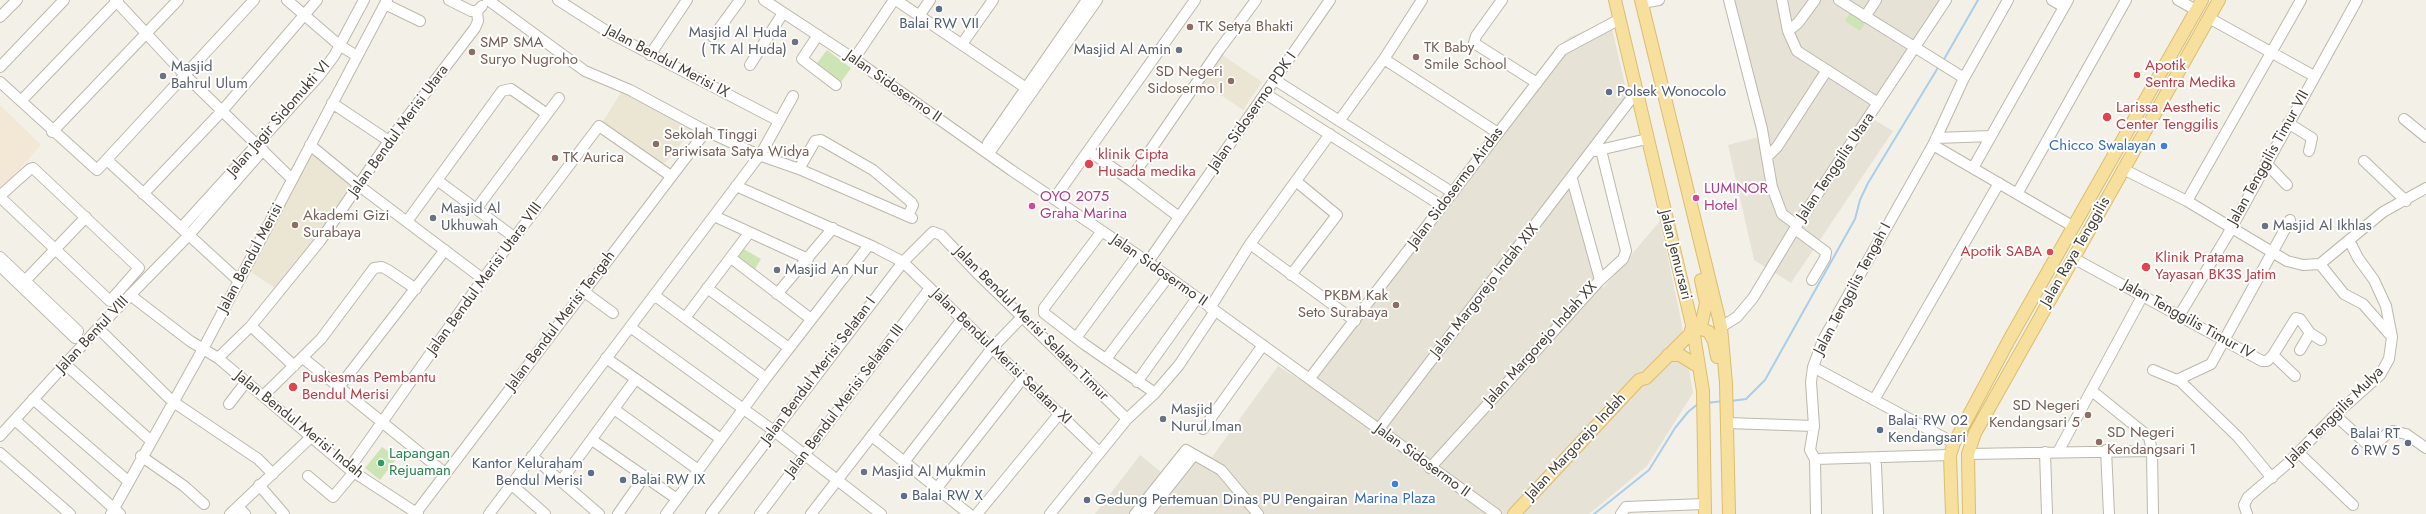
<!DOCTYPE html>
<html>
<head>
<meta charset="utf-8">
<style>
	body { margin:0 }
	canvas { display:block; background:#f3f0e8 }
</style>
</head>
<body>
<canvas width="2426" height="514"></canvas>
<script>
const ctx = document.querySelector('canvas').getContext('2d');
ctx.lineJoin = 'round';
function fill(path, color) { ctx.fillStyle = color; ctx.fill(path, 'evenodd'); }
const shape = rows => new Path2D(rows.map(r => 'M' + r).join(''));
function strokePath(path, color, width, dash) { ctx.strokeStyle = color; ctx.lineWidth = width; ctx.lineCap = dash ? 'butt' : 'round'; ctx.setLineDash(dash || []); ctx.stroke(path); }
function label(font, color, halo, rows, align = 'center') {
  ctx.font = font + ' Jost,sans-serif'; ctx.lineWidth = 4; ctx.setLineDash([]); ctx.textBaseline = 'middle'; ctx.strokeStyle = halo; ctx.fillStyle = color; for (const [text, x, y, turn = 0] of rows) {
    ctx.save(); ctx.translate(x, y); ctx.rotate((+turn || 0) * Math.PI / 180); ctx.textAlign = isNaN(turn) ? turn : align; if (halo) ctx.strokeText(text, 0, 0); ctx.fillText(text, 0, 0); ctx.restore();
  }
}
fill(shape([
	[1726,0,1941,0,1866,115,1893,131,1791,283,1754,260,1728,145,1759,137],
	[1610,20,1628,97,1569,172,1595,279,1603,288,1660,221,1680,315,1693,393,1647,466,1589,514,1095,514,1140,455,1161,472,1184,445,1212,457,1278,366,1302,381,1556,48,1570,37]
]), '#e6e2d6');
fill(shape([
	[0,105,41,145,0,191]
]), '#f3e7d5');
fill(shape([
	[1218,52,1262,82,1243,110,1199,80],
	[622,91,697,125,665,163,655,163,602,123],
	[309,148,353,183,278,290,245,268]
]), '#ebe5d3');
fill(shape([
	[1850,13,1866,22,1860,31,1845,21],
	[827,50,851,68,839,85,814,67],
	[742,248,761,259,755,269,736,258],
	[382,447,397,458,380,480,365,468]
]), '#cde4b4');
strokePath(shape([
	[1943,61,1978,0],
	[1731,401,1746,399,1765,380,1855,219,1860,200,1868,183,1939,66],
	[1707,403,1723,401],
	[1594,514,1649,470,1675,428,1688,412,1699,403]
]), '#a9ceeb', 2);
const minor = shape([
	[115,0,184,74,292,179],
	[287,0,339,45,357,56],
	[449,0,471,11,477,11,482,6],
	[488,0,585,71,630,90,706,131,759,155,799,169,912,218],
	[558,0,608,32,779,121],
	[764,0,854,59,1011,170,1148,262,1496,514],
	[896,0,1026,88],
	[1502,0,1476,36,1474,43,1537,83],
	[1729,0,1762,129,1772,187,1782,214,1797,225],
	[1782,0,1788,31,1797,51,1878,103],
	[1839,0,1964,78],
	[2052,0,2064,7],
	[2178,0,2196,10],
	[1642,3,1659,0],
	[385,4,420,21],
	[919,16,930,0],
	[0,17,17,0],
	[1865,17,1876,0],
	[2209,18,2314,76],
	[1788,31,1798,23,1815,0],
	[818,35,802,59,836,85],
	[713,37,740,0],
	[962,44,993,0],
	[650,55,687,0],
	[854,59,894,0],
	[1384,59,1498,133],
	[750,65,783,13],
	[0,67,64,0],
	[1275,80,1453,193],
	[0,82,97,170,254,0],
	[1266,94,1442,206],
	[21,101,118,0],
	[332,103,389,141],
	[2404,119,2426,137],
	[1339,121,1384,59,1422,0],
	[2288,123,2312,138,2309,151],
	[52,132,178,0],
	[1936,138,1991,136],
	[988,143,1087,0],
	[310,145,366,191,483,279],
	[1933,145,2074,227],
	[1089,151,1130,180],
	[1595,151,1647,139],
	[989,153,1097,0],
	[1767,157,1777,147,1827,70],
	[107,160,239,281],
	[2364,161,2406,201],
	[2266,163,2287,185],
	[33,168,139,268,110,301,2,199,2,194,30,169,33,168],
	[1973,168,2068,0],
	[799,169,815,141,821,140,873,170,911,202,913,205,908,216],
	[2123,169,2187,201,2287,261,2303,265,2320,264,2383,212,2426,188],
	[437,180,514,237],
	[736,186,874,247],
	[143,194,222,111,317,0],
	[2017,194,2126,0],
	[1054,199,1195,0],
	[2187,201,2301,0],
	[477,208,559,98],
	[714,216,808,259],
	[1179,217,1130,180,1219,50,1256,0],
	[408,220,502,91,511,89,547,114],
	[181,228,319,76,334,56,364,0],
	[1795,229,1826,252,1825,258,1812,280],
	[1102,231,1044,308,1044,313,1084,344,1155,393],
	[1250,244,1355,321],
	[878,249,903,262,1099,452],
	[0,257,78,331,75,338,0,266],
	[731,258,811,319],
	[2073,258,2262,361,2267,361,2273,355,2296,318,2300,319,2310,333,2321,340],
	[1148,262,1330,0],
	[2320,264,2344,294,2363,304,2392,337],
	[1291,275,1337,215,1297,182],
	[1600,280,1623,259,1626,251,1601,150],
	[21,285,86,217],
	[707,288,789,348],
	[583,291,613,313],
	[777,294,833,228],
	[130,295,190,341,218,358,349,469,418,514],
	[654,295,766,378],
	[1210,308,1250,244,1330,134],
	[2179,316,2227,236,2357,0],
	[685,318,749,233],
	[251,326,294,366],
	[630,327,774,431,881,514],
	[1721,327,1737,317,1753,298,1797,225,1946,0],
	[98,328,172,401,258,459,273,474],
	[1076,338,1137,255],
	[2300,350,2310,333],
	[2273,355,2295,376],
	[218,358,251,326,320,241,389,141,475,28,478,21,477,11],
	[303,358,446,474],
	[606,358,721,439],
	[1106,359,1168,277],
	[65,364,150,440],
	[1813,367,1954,443],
	[2153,370,2177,380,2211,364,2290,220],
	[1310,378,1562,50,1620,19],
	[2179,380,2238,437,2272,478],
	[1137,382,1197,298],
	[339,387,445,250],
	[2092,391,2149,437,2152,451,2153,514],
	[263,396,321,339,374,268,382,267,388,270,416,289],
	[33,399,128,481],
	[1874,400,1999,183],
	[229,404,246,382],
	[614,409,697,469],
	[2335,415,2368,445,2378,442,2388,433,2393,431,2406,434,2426,448],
	[15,420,120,514],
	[1728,423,1814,426],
	[1203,429,1263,345],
	[1378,430,1637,91],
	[0,436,98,328,189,235,263,150],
	[872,436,969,514],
	[592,440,677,499],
	[2106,450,2109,514],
	[2045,452,2047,514],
	[2058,452,2143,295],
	[0,453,70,514],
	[2299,453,2353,505],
	[1968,454,2152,451],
	[141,456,184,486,204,504],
	[532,456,599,514],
	[1874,458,1876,465,1878,514],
	[1815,459,1950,455],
	[904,462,993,347,1022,317],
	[1430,468,1600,280,1572,179],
	[349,469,483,279,599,126,671,176],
	[308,476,333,497,354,472],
	[561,481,635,380],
	[511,484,545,514],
	[259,485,284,514],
	[937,488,1023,378],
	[238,507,245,514],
	[111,514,203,349,387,0],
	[230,514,310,438],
	[415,514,706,131],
	[489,514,762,152,793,96],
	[618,514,644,477],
	[666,514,766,378,869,245],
	[711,514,903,262,933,232,941,235,979,275,1127,419],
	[760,514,930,288],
	[811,514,963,318],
	[977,514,1060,413],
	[1050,514,1127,419,1155,393,1179,365,1215,311],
	[1135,514,1186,450,1221,470,1258,514],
	[1147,514,1194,455],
	[1621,514,1626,507,1704,504],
	[1816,514,1815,459,1810,450,1814,426,1811,382,1813,367,1823,340,1933,145,1964,78,2008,0],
	[2247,514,2244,505,2248,497,2287,464,2335,415,2380,375,2389,359,2392,337,2386,306,2374,280,2358,258,2349,240]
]);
const major = shape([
	[1615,0,1693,329,1703,391,1705,514],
	[1641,0,1721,327,1726,383,1729,514],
	[1691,330,1702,329,1709,332,1714,341,1717,357],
	[1668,355,1680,355,1699,367],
	[1514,514,1639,380,1646,378,1702,322,1706,303,1701,280],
	[1952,514,1950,455,1954,443,2009,340,2202,0],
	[1969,514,1968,454,1975,433,2219,0]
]);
strokePath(minor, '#bdb8ab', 12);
strokePath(major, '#dbbd6e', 14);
strokePath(minor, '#fff', 10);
strokePath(major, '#f7e09d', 12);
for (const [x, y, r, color] of [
	[939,9,4,"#5c6f8a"],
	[1190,27,4,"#8d6e63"],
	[795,42,4,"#6b7280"],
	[1179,50,4,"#6b7280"],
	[472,52,4,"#8d6e63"],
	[1416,57,4,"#8d6e63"],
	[2137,75,4,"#e0444e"],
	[163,76,4,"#6b7280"],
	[1231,81,4,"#8d6e63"],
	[1609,92,4,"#5c6f8a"],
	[2107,117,5,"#e0444e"],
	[656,144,4,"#8d6e63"],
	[2164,146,4,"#3f7fe0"],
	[555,158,4,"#8d6e63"],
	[1089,164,5,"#e0444e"],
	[1696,198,4,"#d1479c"],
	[1032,206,4,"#d1479c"],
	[433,218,4,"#6b7280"],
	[295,225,4,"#8d6e63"],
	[2265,226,4,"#6b7280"],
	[2050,252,4,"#e0444e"],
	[2146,267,5,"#e0444e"],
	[777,270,4,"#6b7280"],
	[1396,305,4,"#8d6e63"],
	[293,387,5,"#e0444e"],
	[2088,415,4,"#8d6e63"],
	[1163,419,4,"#6b7280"],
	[1880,430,4,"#5c6f8a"],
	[2099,442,4,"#8d6e63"],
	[2408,443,4,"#5c6f8a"],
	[381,463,4,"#2e9e5b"],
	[864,472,4,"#6b7280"],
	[591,473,4,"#5c6f8a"],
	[623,480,4,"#5c6f8a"],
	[1395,484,4,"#3f7fe0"],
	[904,496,4,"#5c6f8a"],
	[1087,500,4,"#5c6f8a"]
]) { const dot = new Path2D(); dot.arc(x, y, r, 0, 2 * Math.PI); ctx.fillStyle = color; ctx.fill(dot); strokePath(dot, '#fff', 1.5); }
label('15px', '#4e5e75', '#fff', [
	["Balai RW VII",939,24,"center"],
	["Polsek Wonocolo",1617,92],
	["Balai RW 02",1888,421],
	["Kendangsari",1888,438],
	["Balai RT",2400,434,"right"],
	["6 RW 5",2400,451,"right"],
	["Kantor Keluraham",583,464,"right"],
	["Bendul Merisi",583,481,"right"],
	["Balai RW IX",631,480],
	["Balai RW X",912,496],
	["Gedung Pertemuan Dinas PU Pengairan",1095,500]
], 'left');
label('15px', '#785e54', '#fff', [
	["TK Setya Bhakti",1198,27],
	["SMP SMA",480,43],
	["Suryo Nugroho",480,60],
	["TK Baby",1424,48],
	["Smile School",1424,65],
	["SD Negeri",1223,72,"right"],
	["Sidosermo I",1223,89,"right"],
	["Sekolah Tinggi",664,135],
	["Pariwisata Satya Widya",664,152],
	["TK Aurica",563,158],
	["Akademi Gizi",303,216],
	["Surabaya",303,233],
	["PKBM Kak",1388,296,"right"],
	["Seto Surabaya",1388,313,"right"],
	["SD Negeri",2080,406,"right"],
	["Kendangsari 5",2080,423,"right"],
	["SD Negeri",2107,433],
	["Kendangsari 1",2107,450]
], 'left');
label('15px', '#5b616d', '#fff', [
	["Masjid Al Huda",787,33,"right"],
	["( TK Al Huda)",787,50,"right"],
	["Masjid Al Amin",1171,50,"right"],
	["Masjid",171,67],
	["Bahrul Ulum",171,84],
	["Masjid Al",441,209],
	["Ukhuwah",441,226],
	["Masjid Al Ikhlas",2273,226],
	["Masjid An Nur",785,270],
	["Masjid",1171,410],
	["Nurul Iman",1171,427],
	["Masjid Al Mukmin",872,472]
], 'left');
label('15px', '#454037', '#fff', [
	["Jalan Bendul Merisi IX",667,62,28],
	["Jalan Sidosermo II",893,87,35],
	["Jalan Sidosermo PDK I",1253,112,-55],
	["Jalan Jagir Sidomukti VI",279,119,-49],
	["Jalan Bendul Merisi Utara",399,131,-54],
	["Jalan Tenggilis Timur VII",2269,158,-61],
	["Jalan Tenggilis Utara",1836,167,-56],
	["Jalan Sidosermo Airdas",1456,188,-53],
	["Jalan Raya Tenggilis",2076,252,-60],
	["Jalan Jemursari",1675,255,76],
	["Jalan Bendul Merisi",251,258,-62],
	["Jalan Sidosermo II",1159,271,35],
	["Jalan Bendul Merisi Utara VIII",485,279,-54],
	["Jalan Tenggilis Tengah I",1853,289,-62],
	["Jalan Margorejo Indah XIX",1485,291,-52],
	["Jalan Tenggilis Timur IV",2188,320,29],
	["Jalan Bendul Merisi Tengah",561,321,-53],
	["Jalan Bendul Merisi Selatan Timur",1031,324,45],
	["Jalan Bentul VIII",93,335,-47],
	["Jalan Margorejo Indah XX",1541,344,-48],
	["Jalan Bendul Merisi Selatan XI",1001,357,44],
	["Jalan Bendul Merisi Selatan I",819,371,-53],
	["Jalan Bendul Merisi Selatan III",845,401,-53],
	["Jalan Tenggilis Mulya",2335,416,-45],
	["Jalan Bendul Merisi Indah",299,425,39],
	["Jalan Margorejo Indah",1576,447,-47],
	["Jalan Sidosermo II",1422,461,36]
]);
label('15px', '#be3a42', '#fff', [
	["Apotik",2145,66],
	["Sentra Medika",2145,83],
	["Larissa Aesthetic",2116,108],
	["Center Tenggilis",2116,125],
	["klinik Cipta",1098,155],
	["Husada medika",1098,172],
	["Apotik SABA",2042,252,"right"],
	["Klinik Pratama",2155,258],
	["Yayasan BK3S Jatim",2155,275],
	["Puskesmas Pembantu",302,378],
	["Bendul Merisi",302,395]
], 'left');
label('15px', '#366cbe', '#fff', [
	["Chicco Swalayan",2156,146],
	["Marina Plaza",1395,499,"center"]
], 'right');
label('15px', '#b23c85', '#fff', [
	["LUMINOR",1704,189],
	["Hotel",1704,206],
	["OYO 2075",1040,197],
	["Graha Marina",1040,214]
], 'left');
label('15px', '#27864d', '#fff', [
	["Lapangan",389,454],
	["Rejuaman",389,471]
], 'left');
</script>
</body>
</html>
